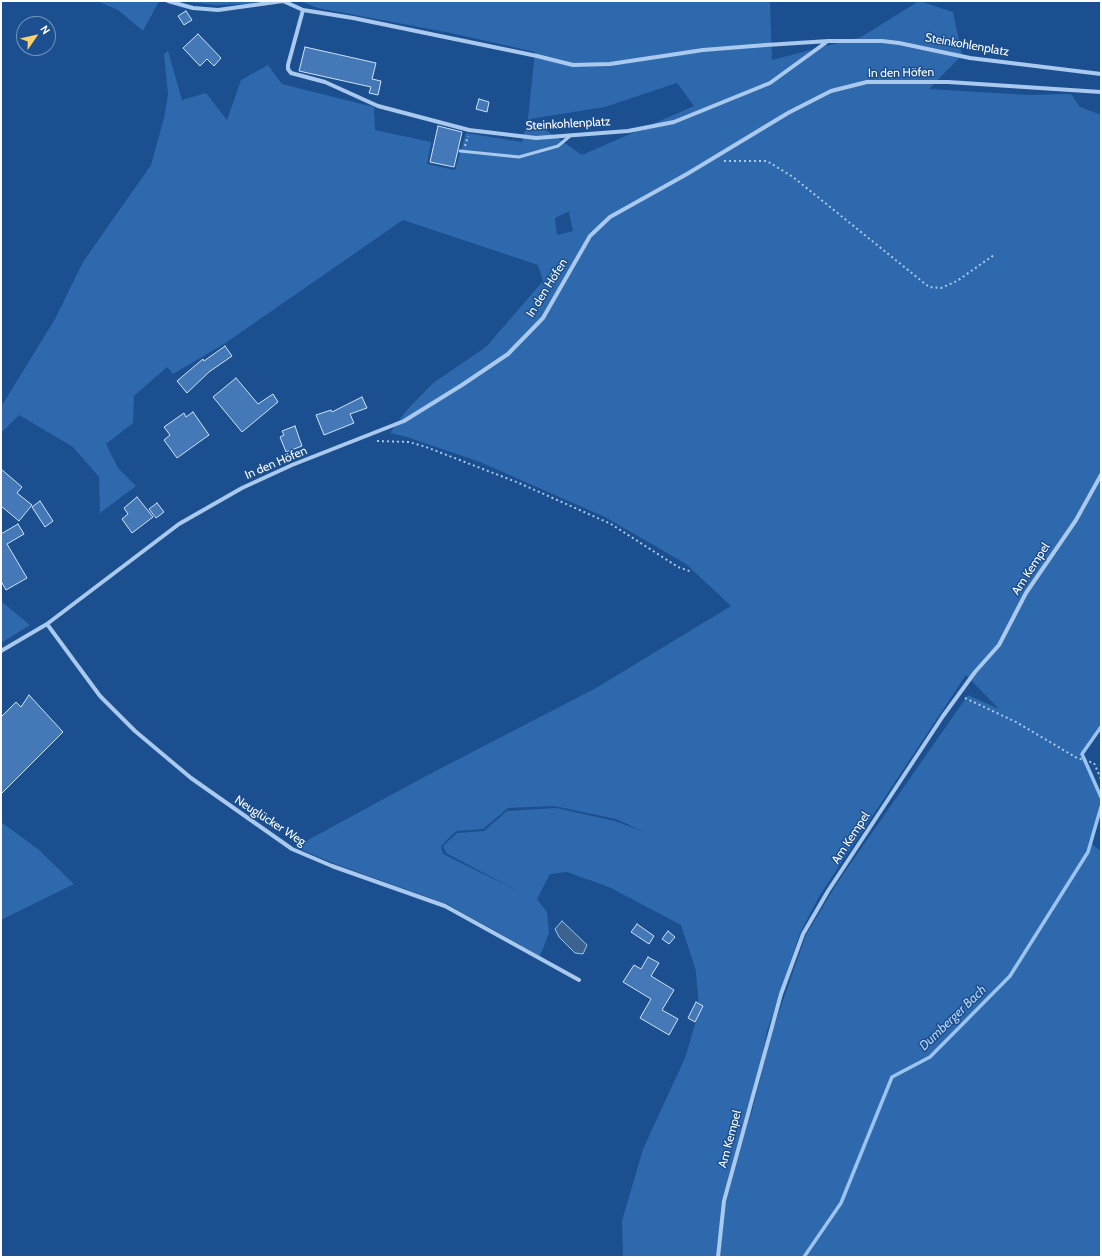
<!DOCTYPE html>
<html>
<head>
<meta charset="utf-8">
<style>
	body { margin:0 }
	#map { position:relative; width:1102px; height:1258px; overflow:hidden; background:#1b4f8f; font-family:Cabin,sans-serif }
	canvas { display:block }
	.frame { position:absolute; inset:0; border:2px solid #fff; pointer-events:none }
	.north { position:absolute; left:16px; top:16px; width:40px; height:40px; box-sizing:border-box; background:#1b4f8f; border:1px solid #7695bc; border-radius:50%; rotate:56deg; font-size:11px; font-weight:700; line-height:16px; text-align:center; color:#fff }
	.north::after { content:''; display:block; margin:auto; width:14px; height:18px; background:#ffd166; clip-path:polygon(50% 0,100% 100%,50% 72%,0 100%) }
</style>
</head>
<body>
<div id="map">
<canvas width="1102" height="1258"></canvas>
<div class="frame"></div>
<div class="north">N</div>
</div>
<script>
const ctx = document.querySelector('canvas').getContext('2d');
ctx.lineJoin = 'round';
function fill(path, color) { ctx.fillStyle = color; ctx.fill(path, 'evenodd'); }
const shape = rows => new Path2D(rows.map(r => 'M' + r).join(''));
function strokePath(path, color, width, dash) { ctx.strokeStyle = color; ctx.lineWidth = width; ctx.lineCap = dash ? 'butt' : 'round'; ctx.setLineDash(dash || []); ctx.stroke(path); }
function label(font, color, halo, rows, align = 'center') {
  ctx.font = font + ' Cabin,sans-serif'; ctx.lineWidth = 3; ctx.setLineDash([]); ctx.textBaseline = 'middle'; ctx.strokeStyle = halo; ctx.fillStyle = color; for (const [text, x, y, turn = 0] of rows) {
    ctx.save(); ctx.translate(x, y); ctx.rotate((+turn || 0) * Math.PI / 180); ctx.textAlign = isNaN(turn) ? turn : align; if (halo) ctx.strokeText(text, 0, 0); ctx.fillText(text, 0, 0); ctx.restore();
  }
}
fill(shape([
	[97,1,159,1,143,31,118,10],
	[180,1,261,1,249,4,215,5],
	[299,1,770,1,772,60,861,37,919,1,953,12,962,55,929,89,1029,95,1071,94,1080,107,1101,115,1101,726,1081,754,1101,801,1090,841,1087,840,1101,851,1101,1257,623,1257,622,1221,643,1149,685,1058,699,1011,696,971,681,925,609,887,567,872,550,874,537,899,547,912,549,933,540,956,447,904,333,863,295,847,426,776,596,688,731,606,686,564,605,517,480,462,407,437,390,433,406,411,433,383,486,347,543,281,538,265,403,220,224,344,173,374,167,367,134,396,133,423,106,444,118,468,136,486,100,513,99,477,73,447,19,415,1,433,1,407,55,319,83,262,151,165,164,118,168,94,164,54,168,51,182,100,206,93,227,120,241,80,268,65,282,84,374,107,375,130,431,142,427,164,455,170,466,133,522,142,528,119,535,52,451,33,318,8],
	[677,83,694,106,582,155,530,119,605,107],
	[570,211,569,213,573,231,557,235,555,218],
	[966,675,999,709,968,695,837,883,806,935,772,1032,749,1123,767,1031,800,933,820,895],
	[554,806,616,819,644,832,615,821,556,808,507,811,484,831,457,833,443,846,446,853,518,891,443,854,441,846,456,831,483,829,508,808],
	[1,601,30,625,1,643],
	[1,822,38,849,74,884,1,920]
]), '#2e69ad');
const water = shape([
	[562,921,587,945,583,954,575,953,559,937,555,929,562,921]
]);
fill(water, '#3c6290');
strokePath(water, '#9cc4f0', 1);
strokePath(shape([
	[1101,727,1082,754,1101,797],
	[804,1257,841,1203,892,1077,930,1057,1010,976,1088,852,1101,807]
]), '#9cc4f0', 3.5);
const building = shape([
	[186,11,192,20,184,25,178,16,186,11],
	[198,34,221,58,214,66,207,59,200,66,183,48,198,34],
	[305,47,376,63,372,79,381,81,378,95,369,93,371,87,299,71,305,47],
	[479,99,489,102,487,112,476,109,479,99],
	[438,126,462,132,454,167,430,162,438,126],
	[225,346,232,356,209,372,187,393,177,381,203,359,204,361,225,346],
	[236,378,258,404,273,394,278,402,242,432,213,397,236,378],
	[362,397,367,408,350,414,354,423,324,435,316,415,331,410,332,412,362,397],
	[193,412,209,435,177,458,164,440,170,435,164,427,184,413,186,417,193,412],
	[295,426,302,446,286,452,280,437,284,435,282,431,295,426],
	[1,469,22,487,17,493,32,505,19,521,1,506,1,469],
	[137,497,153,517,132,533,122,519,128,514,124,508,137,497],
	[40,501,53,521,45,527,32,507,40,501],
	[157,503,164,512,156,518,149,509,157,503],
	[18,524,24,534,7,544,27,578,6,590,1,581,1,534,18,524],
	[29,695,63,732,1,794,1,717,16,702,21,707,29,695],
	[637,924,654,936,649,944,631,932,637,924],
	[668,931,675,937,669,944,662,939,668,931],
	[648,957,659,963,651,976,674,990,662,1010,678,1019,669,1035,640,1018,651,999,623,982,634,965,641,969,648,957],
	[696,1002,703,1006,695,1022,688,1018,696,1002]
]);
fill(building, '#4478b7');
strokePath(building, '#cfe3fa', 1);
strokePath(shape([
	[465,146,468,136],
	[724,161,767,161,793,177,929,287,941,288,957,281,994,255],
	[377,441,409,442,426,447,519,483,611,524,678,567,692,572],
	[965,698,1016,722,1077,758,1094,763,1101,779]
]), '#a9c9ee', 2, [2, 3]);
strokePath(shape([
	[460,151,519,157,558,146,570,136]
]), '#a9c9ee', 3);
strokePath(shape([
	[168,1,193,8,218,10,283,1,303,10,353,18,537,56,573,65,610,64,703,50,766,45,829,41,882,41,899,43,970,58,1101,74],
	[303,10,288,65,288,69,291,73,325,82,378,106,469,130,536,138,628,131,674,122,770,83,828,41],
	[47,624,100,696,135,731,191,778,292,849,332,866,445,906,579,980],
	[1,651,47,624,179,524,242,488,292,465,404,421,462,385,508,354,543,318,590,236,610,217,687,174,788,113,831,91,867,82,948,82,1101,92],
	[718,1257,724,1201,781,994,803,934,828,891,943,716,975,672,999,645,1026,593,1076,520,1101,475]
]), '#a9c9ee', 4);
label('12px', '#fff', '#1b4f8f', [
	["Steinkohlenplatz",967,45,10],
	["In den Höfen",901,73,-1],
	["Steinkohlenplatz",568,124,-3],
	["In den Höfen",547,288,-58],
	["In den Höfen",276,463,-23],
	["Am Kempel",1031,569,-57],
	["Neuglücker Weg",270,821,33],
	["Am Kempel",851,838,-57],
	["Am Kempel",730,1139,-75]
]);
label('italic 13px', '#b5d3f5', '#1b4f8f', [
	["Dumberger Bach",953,1018,-44]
]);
</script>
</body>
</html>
